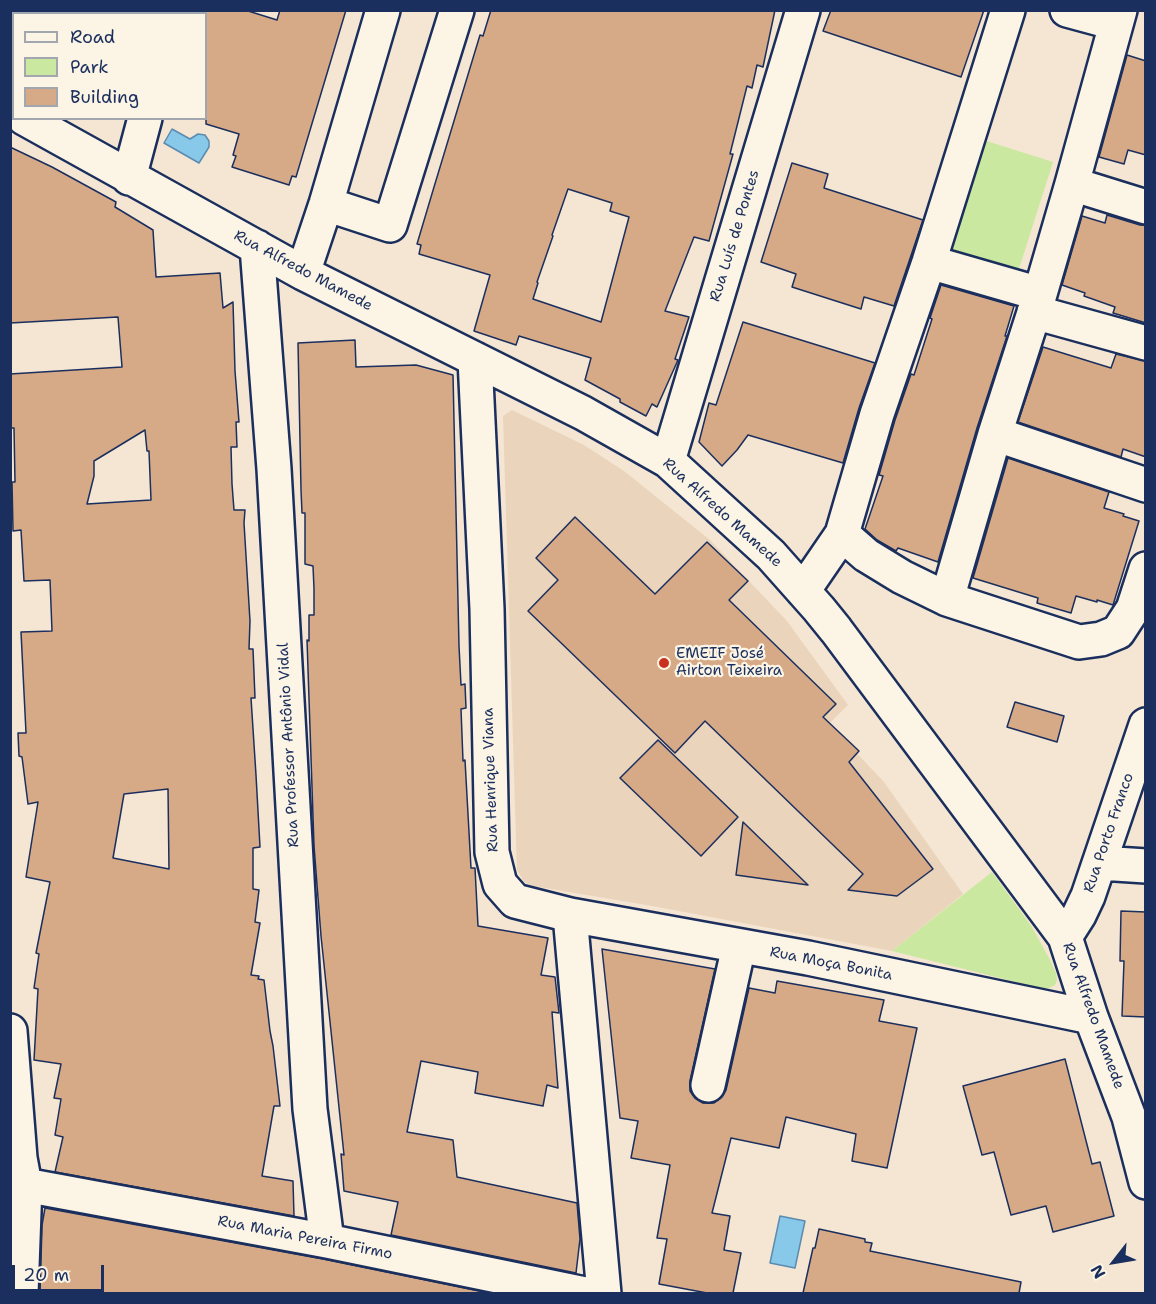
<!DOCTYPE html>
<html>
<head>
<meta charset="utf-8">
<style>
	body { margin:0 }
	#map { position:relative; width:1156px; height:1304px; overflow:hidden; background:#f4e6d2; font-family:"Shantell Sans",sans-serif }
	canvas { display:block }
	.frame { position:absolute; inset:0; border:12px solid #1b2f5e; pointer-events:none }
	.legend { position:absolute; left:12px; top:12px; width:195px; height:108px; box-sizing:border-box; background:#fcf5e5; border:2px solid #a2a6af; margin:0; padding:8px 10px; list-style:none; font-size:18px; color:#1b2f5e }
	.legend li { display:flex; align-items:center; gap:12px; height:30px }
	.legend b { width:30px; border:2px solid #a2a6af }
	.north { position:absolute; left:1084px; top:1232px; width:60px; height:60px; -webkit-text-stroke:4px #fcf5e5; paint-order:stroke; rotate:239deg; font-size:16px; font-weight:700; line-height:24px; text-align:center; color:#1b2f5e }
	.north::after { content:''; display:block; margin:auto; width:21px; height:27px; background:#1b2f5e; clip-path:polygon(50% 0,100% 100%,50% 72%,0 100%) }
	.scale { position:absolute; left:12px; top:1265px; width:92px; height:27px; box-sizing:border-box; border:3px solid #1b2f5e; border-top:0; padding-left:8px; font-size:18px; line-height:21px; white-space:nowrap; color:#1b2f5e; -webkit-text-stroke:4px #fcf5e5; paint-order:stroke }
</style>
</head>
<body>
<div id="map">
<canvas width="1156" height="1304"></canvas>
<div class="frame"></div>
<ul class="legend">
<li><b style="height:8px;background:#fcf5e5"></b>Road</li>
<li><b style="height:16px;background:#cae89f"></b>Park</li>
<li><b style="height:16px;background:#d6a987"></b>Building</li>
</ul>
<div class="north">N</div>
<div class="scale">20 m</div>
</div>
<script>
const ctx = document.querySelector('canvas').getContext('2d');
ctx.lineJoin = 'round';
function fill(path, color) { ctx.fillStyle = color; ctx.fill(path, 'evenodd'); }
const shape = rows => new Path2D(rows.map(r => 'M' + r).join(''));
function strokePath(path, color, width, dash) { ctx.strokeStyle = color; ctx.lineWidth = width; ctx.lineCap = dash ? 'butt' : 'round'; ctx.setLineDash(dash || []); ctx.stroke(path); }
function label(font, color, halo, rows, align = 'center') {
  ctx.font = font + ' "Shantell Sans",sans-serif'; ctx.lineWidth = 4.5; ctx.setLineDash([]); ctx.textBaseline = 'middle'; ctx.strokeStyle = halo; ctx.fillStyle = color; for (const [text, x, y, turn = 0] of rows) {
    ctx.save(); ctx.translate(x, y); ctx.rotate((+turn || 0) * Math.PI / 180); ctx.textAlign = isNaN(turn) ? turn : align; if (halo) ctx.strokeText(text, 0, 0); ctx.fillText(text, 0, 0); ctx.restore();
  }
}
fill(shape([
	[512,410,584,445,624,471,710,540,787,621,848,705,829,724,884,782,963,894,892,951,652,906,533,886,524,882,517,870,503,416]
]), '#ebd4bc');
fill(shape([
	[980,139,1053,162,1017,275,944,251],
	[992,872,1032,927,1049,958,1056,973,1057,980,1055,985,1049,988,1044,989,892,951]
]), '#cae89f');
const water = shape([
	[172,129,190,139,198,134,205,135,209,141,209,147,199,163,164,143,172,129],
	[780,1216,805,1221,795,1268,770,1263,780,1216]
]);
fill(water, '#88c8e9');
strokePath(water, '#5c8bb1', 1.5);
const building = shape([
	[206,10,245,10,277,20,280,10,346,10,296,177,292,176,289,185,232,167,236,156,233,155,239,134,206,124,206,10],
	[491,10,775,10,763,67,757,65,752,88,747,86,730,154,733,154,709,241,694,237,665,311,689,317,675,359,678,360,657,407,652,404,646,416,620,402,620,399,585,380,591,358,519,336,516,345,474,331,490,275,419,254,421,245,417,244,434,187,480,35,483,36,491,10],
	[568,189,612,203,610,211,629,217,601,322,533,299,538,283,537,282,553,236,552,235,568,189],
	[831,10,984,10,961,77,823,31,831,10],
	[1127,55,1146,61,1146,155,1128,150,1124,164,1099,157,1127,55],
	[10,147,52,167,116,202,115,207,153,230,156,277,220,273,223,308,233,302,235,371,239,422,236,422,237,447,231,447,232,484,234,510,245,510,244,523,250,621,249,649,253,649,255,698,251,698,256,775,260,847,253,848,253,889,259,890,255,922,260,923,251,975,259,976,258,979,264,980,270,1031,273,1046,280,1106,274,1106,262,1176,293,1181,294,1216,55,1172,63,1137,55,1135,61,1099,54,1098,61,1064,34,1060,38,989,34,988,39,954,36,953,50,882,26,877,38,802,28,804,22,757,19,756,18,733,26,733,21,632,52,631,50,580,24,581,21,530,13,531,12,482,15,482,14,428,10,428,10,374,122,367,118,317,10,323,10,147],
	[145,430,147,451,149,451,151,500,87,504,94,476,94,461,145,430],
	[168,789,169,869,113,858,124,794,168,789],
	[792,163,828,174,824,188,923,220,894,306,864,297,861,309,792,287,796,274,761,262,792,163],
	[1107,215,1140,225,1146,225,1146,323,1113,313,1115,307,1084,296,1085,293,1062,285,1082,216,1105,223,1107,215],
	[941,285,1014,306,1005,336,1007,336,977,428,938,562,898,548,896,551,877,540,865,529,883,476,879,475,895,420,911,374,914,375,932,319,930,318,941,285],
	[743,322,875,363,859,408,843,463,748,435,737,450,722,466,699,442,709,403,716,405,743,322],
	[355,340,356,367,416,365,453,375,459,646,461,685,465,684,466,708,461,709,463,761,465,760,471,868,475,868,478,926,548,938,541,975,555,977,559,1013,552,1012,558,1088,547,1085,543,1106,475,1093,478,1072,421,1061,407,1132,453,1140,457,1177,577,1203,580,1239,576,1273,391,1235,398,1202,344,1191,341,1154,344,1155,321,936,314,846,307,640,309,641,309,615,314,615,314,589,313,566,305,564,305,513,302,513,301,490,298,343,355,340],
	[1043,347,1111,368,1116,354,1146,361,1146,457,1123,449,1121,457,1018,422,1043,347],
	[1008,458,1109,492,1104,508,1124,514,1123,516,1139,521,1113,605,1097,600,1097,602,1076,596,1071,613,1037,603,1038,598,973,578,1008,458],
	[575,517,655,594,707,542,748,581,729,600,836,704,823,717,859,751,849,762,933,869,897,896,848,890,863,874,705,721,675,753,528,611,558,580,536,558,575,517],
	[1015,702,1064,716,1057,742,1007,727,1015,702],
	[658,740,738,817,701,856,620,778,658,740],
	[743,822,808,885,736,875,743,822],
	[1121,911,1146,912,1146,1017,1122,1016,1124,961,1120,961,1121,911],
	[602,949,715,969,690,1081,690,1091,695,1098,703,1103,714,1103,722,1097,726,1090,749,988,775,993,777,981,884,1000,879,1021,917,1028,887,1168,852,1161,856,1134,786,1117,779,1148,731,1138,712,1213,730,1216,724,1250,741,1253,733,1293,707,1293,659,1284,667,1239,657,1238,670,1165,631,1158,638,1121,620,1118,602,949],
	[1065,1059,1092,1164,1100,1162,1114,1216,1053,1232,1046,1206,1011,1215,994,1152,982,1155,963,1086,1065,1059],
	[45,1208,323,1259,489,1293,40,1293,42,1225,45,1208],
	[819,1229,865,1239,865,1242,872,1243,870,1251,1021,1282,1019,1293,803,1293,813,1248,815,1248,819,1229]
]);
fill(building, '#d6a987');
strokePath(building, '#1b2f5e', 1.5);
const minor = shape([
	[1067,10,1115,23],
	[1120,10,1072,184,1040,294,995,434,947,599,1079,642,1101,639,1118,632,1133,609,1146,569],
	[176,14,177,10],
	[24,118,303,273,583,413,668,461,771,555,819,609,836,630,1065,937,1091,1017,1129,1117,1146,1182],
	[129,178,145,118],
	[1072,184,1146,207],
	[326,204,390,225,457,10],
	[257,247,274,469,310,1109,327,1241],
	[929,262,1040,294],
	[303,273,326,204,383,10],
	[1034,312,1146,343],
	[475,359,487,609,492,852,500,884,515,901,570,915,604,1294],
	[995,434,1146,485],
	[668,461,803,10],
	[842,534,866,555,902,577,947,599],
	[803,591,842,534,877,414,929,262,1008,10],
	[1100,863,1146,866],
	[570,915,808,958,1091,1017],
	[1065,937,1079,915,1088,896,1146,725],
	[10,1031,20,1158,25,1185,21,1294],
	[708,1085,739,946],
	[25,1185,327,1241,585,1294]
]);
strokePath(minor, '#1b2f5e', 38);
strokePath(minor, '#fcf5e5', 33);
for (const [x, y, r, color] of [
	[664,663,6,"#c8321e"]
]) { const dot = new Path2D(); dot.arc(x, y, r, 0, 2 * Math.PI); ctx.fillStyle = color; ctx.fill(dot); strokePath(dot, '#fcf5e5', 2); }
label('15px', '#1b2f5e', '#fcf5e5', [
	["Rua Luís de Pontes",735,236,-73],
	["Rua Alfredo Mamede",303,271,28],
	["Rua Alfredo Mamede",722,513,42],
	["Rua Professor Antônio Vidal",289,745,-93],
	["Rua Henrique Viana",491,780,-92],
	["Rua Porto Franco",1109,833,-71],
	["Rua Moça Bonita",831,964,11],
	["Rua Alfredo Mamede",1093,1016,70],
	["Rua Maria Pereira Firmo",305,1238,11]
]);
label('15px', '#1b2f5e', '#fcf5e5', [
	["EMEIF José",676,654],
	["Airton Teixeira",676,671]
], 'left');
</script>
</body>
</html>
